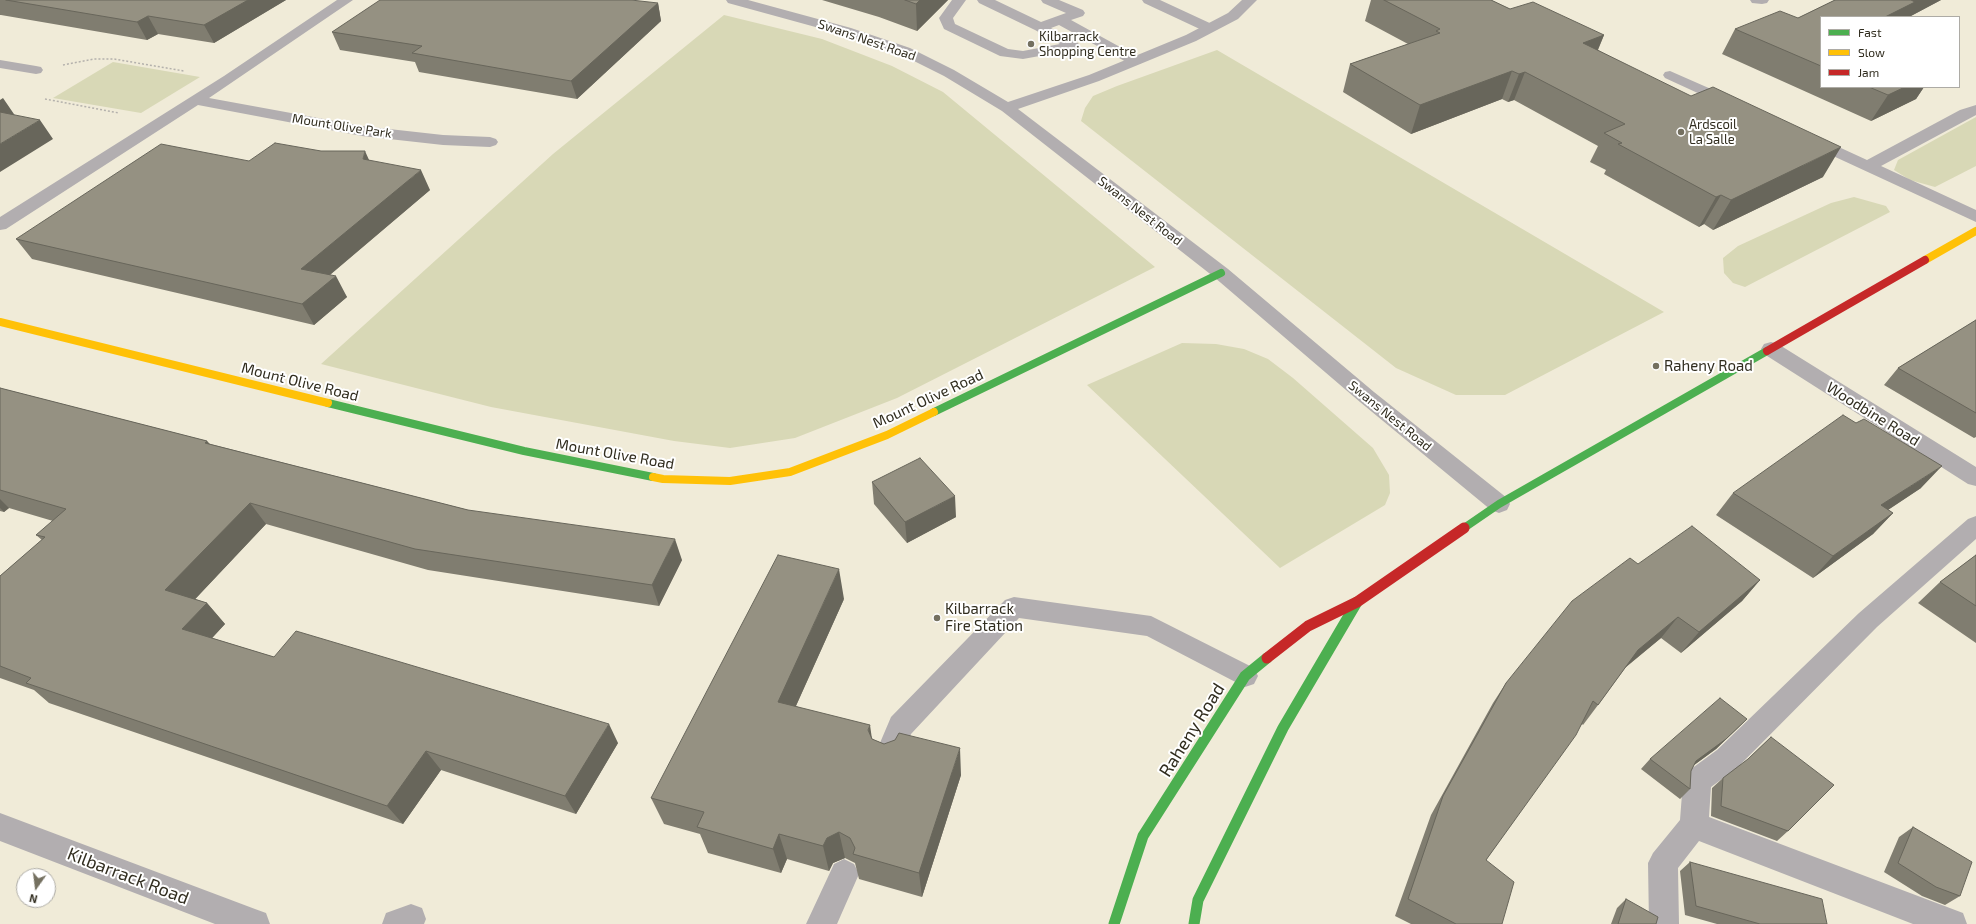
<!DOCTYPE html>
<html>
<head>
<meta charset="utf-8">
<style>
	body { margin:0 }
	#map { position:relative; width:1976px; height:924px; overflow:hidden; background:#f0ebd8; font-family:"Exo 2",sans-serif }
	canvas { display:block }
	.legend { position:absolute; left:1820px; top:16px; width:140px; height:72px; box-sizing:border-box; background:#fff; border:1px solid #adaba5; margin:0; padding:5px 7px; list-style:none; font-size:12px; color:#312d1f }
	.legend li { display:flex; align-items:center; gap:8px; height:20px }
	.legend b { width:20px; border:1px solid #adaba5 }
	.north { position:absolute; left:16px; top:868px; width:40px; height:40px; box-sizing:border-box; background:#fff; border:1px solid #adaba5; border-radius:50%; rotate:194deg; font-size:11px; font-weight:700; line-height:16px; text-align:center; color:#312d1f }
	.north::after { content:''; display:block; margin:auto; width:14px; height:18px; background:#747060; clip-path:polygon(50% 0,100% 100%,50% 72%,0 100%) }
</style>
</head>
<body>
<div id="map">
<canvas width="1976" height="924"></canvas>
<ul class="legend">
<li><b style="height:5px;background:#4caf50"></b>Fast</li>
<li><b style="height:5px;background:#ffc107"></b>Slow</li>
<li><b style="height:5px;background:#c62828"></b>Jam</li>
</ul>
<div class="north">N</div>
</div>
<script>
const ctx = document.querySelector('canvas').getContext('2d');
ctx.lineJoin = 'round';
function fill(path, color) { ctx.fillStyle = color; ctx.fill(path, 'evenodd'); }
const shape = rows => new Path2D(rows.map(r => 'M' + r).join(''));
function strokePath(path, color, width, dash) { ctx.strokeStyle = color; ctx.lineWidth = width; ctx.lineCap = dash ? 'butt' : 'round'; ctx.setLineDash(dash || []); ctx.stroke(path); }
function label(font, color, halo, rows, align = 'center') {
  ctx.font = font + ' "Exo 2",sans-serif'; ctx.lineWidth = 4; ctx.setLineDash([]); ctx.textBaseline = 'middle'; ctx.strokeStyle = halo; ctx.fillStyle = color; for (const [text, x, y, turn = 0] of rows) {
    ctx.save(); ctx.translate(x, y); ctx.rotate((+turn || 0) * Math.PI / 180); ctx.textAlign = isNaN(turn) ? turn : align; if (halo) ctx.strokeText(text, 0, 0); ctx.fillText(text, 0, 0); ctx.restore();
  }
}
fill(shape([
	[724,15,822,39,892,66,943,92,1155,267,897,398,795,438,730,448,674,441,491,407,321,364,553,154],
	[1217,50,1664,312,1505,395,1456,395,1396,368,1081,121,1085,108,1093,96,1117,86],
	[113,62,200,77,141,113,53,98],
	[1976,117,1976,166,1935,187,1910,180,1894,170,1898,160],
	[1854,197,1886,206,1890,212,1745,287,1733,283,1724,273,1723,258,1738,246,1831,203],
	[1182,343,1216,344,1244,349,1268,359,1293,378,1373,448,1389,475,1390,493,1385,505,1280,568,1087,385]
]), '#d8d8b6');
strokePath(shape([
	[63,65,94,59,114,59,184,71],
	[45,99,119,113]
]), '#b4b1ac', 1.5, [2, 2]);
fill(shape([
	[952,0,966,0,953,18,955,24,1008,49,1023,51,1060,44,1035,30,979,3,977,0,995,0,1041,22,1066,13,1043,3,1041,0,1059,0,1083,10,1085,13,1083,16,1071,20,1140,58,1142,61,1140,64,1130,64,1059,25,1051,28,1078,43,1080,46,1078,49,1023,59,1000,56,944,29,939,18,952,0],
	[1142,0,1160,0,1214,25,1216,28,1214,31,1204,31,1144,3,1142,0],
	[1670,71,1736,100,1739,103,1736,106,1731,108,1726,106,1665,78,1663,75,1665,72,1670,71],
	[1976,105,1976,115,1881,166,1976,210,1976,222,1805,143,1803,140,1805,137,1811,135,1817,137,1867,160,1960,110,1976,105],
	[1976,516,1976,539,1877,627,1737,768,1711,787,1709,817,1963,913,1967,924,1913,924,1699,841,1678,868,1679,924,1649,924,1648,863,1653,853,1680,820,1683,781,1687,772,1717,750,1859,613,1968,519,1976,516],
	[1014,597,1151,616,1254,668,1258,676,1254,684,1245,687,1147,636,1019,618,911,734,898,766,888,770,878,766,874,757,891,717,1005,600,1014,597],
	[844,859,854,864,859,874,837,924,806,924,834,864,844,859]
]), '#b2aeb0');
fill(shape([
	[337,0,353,0,209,98,362,126,443,135,490,137,496,139,498,142,496,145,490,147,443,145,362,136,198,105,6,229,0,230,0,217,224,76,337,0],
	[726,0,748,0,851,28,910,48,954,70,1008,102,1089,75,1186,35,1228,13,1242,0,1257,0,1238,19,1196,41,1099,81,1018,109,1228,269,1374,392,1507,498,1510,504,1507,510,1499,513,1491,510,1360,402,1214,277,1002,111,944,76,900,54,841,34,728,3,726,0],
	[1750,0,1769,0,1767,3,1762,4,1752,3,1750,0],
	[0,60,36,66,41,67,43,70,41,73,36,74,0,68,0,60],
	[1771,342,1778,344,1976,467,1976,486,1968,484,1764,354,1761,349,1764,344,1771,342],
	[0,813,255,909,266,913,270,924,215,924,0,841,0,813],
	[411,904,422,908,426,919,424,924,382,924,386,913,411,904]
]), '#b2aeb0');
strokePath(shape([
	[328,403,524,451,653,477],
	[934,412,1221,273],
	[1464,528,1499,504,1767,351]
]), '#4caf50', 8);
strokePath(shape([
	[1114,924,1143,836,1245,676,1267,658],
	[1194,924,1198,900,1283,728,1357,602]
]), '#4caf50', 11);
strokePath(shape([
	[1925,260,1976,231],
	[0,322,328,403],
	[653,477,663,479,730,481,790,472,887,435,934,412]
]), '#ffc107', 8);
strokePath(shape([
	[1767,351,1925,260],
	[1463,529,1464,528]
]), '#c62828', 8);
strokePath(shape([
	[1267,658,1308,626,1357,602,1464,528]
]), '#c62828', 11);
fill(shape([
	[0,0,286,0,214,43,158,34,147,40,1,15,0,15],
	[822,0,948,0,917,31,879,17],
	[1371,0,1491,0,1510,9,1604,35,1598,50,1823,177,1713,230,1704,224,1699,227,1604,174,1606,170,1590,162,1598,146,1514,100,1508,102,1502,99,1411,134,1343,92,1350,64,1408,44,1365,21],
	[1835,0,1941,0,1909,17,1821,17,1821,87,1924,87,1916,99,1871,121,1722,54,1735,29,1798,18],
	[658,3,661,21,577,99,419,72,415,62,340,50,332,32],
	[369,160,430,190,330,275,347,297,314,325,32,259,16,239,249,161],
	[1976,320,1976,437,1974,438,1884,385,1898,368],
	[0,388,207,441,210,444,468,510,682,560,659,606,428,570,266,524,195,599,207,603,225,624,212,638,274,657,618,743,576,814,441,770,403,824,49,703,34,690,0,678,0,576,42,540,36,535,53,521,9,508,4,512,0,511],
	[872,482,956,517,907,543,874,504],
	[1921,488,1888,510,1893,513,1873,534,1813,578,1716,515,1733,493],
	[1976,555,1976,643,1918,603,1940,582],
	[1638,564,1760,580,1742,601,1681,653,1661,638,1625,668,1598,705,1583,725,1582,724,1486,860,1502,924,1411,924,1395,916,1431,815,1493,703,1506,683],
	[844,599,796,706,872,738,872,739,884,744,961,775,922,897,859,879,855,863,845,858,833,863,829,871,787,859,781,873,708,853,700,834,664,824,651,798],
	[1747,719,1716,749,1694,765,1691,771,1690,789,1680,799,1641,769,1650,759],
	[1771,737,1788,831,1777,841,1711,816,1712,788,1723,778,1747,760],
	[1913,827,1960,896,1945,905,1922,896,1884,872,1899,837],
	[1690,862,1827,924,1717,924,1685,915,1680,871],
	[1626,899,1656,924,1611,924,1617,908]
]), '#807d70');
fill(shape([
	[248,0,286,0,214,43,204,25],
	[920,0,948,0,917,31,916,4],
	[1911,0,1941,0,1909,17,1885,17],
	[658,3,661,21,577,99,571,81],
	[148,16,158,34,147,40,137,22],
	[1604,35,1592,63,1583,43],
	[1512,71,1502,99,1411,134,1420,105],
	[1525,72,1514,100,1508,102,1519,74],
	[1905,87,1924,87,1916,99,1871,121,1888,95],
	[3,98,16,117,0,127,0,100],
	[40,120,53,139,0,172,0,144],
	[1841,147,1823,177,1713,230,1731,200],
	[365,151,374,171,363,159],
	[421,170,430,190,313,289,301,269],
	[1721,195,1704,224,1699,227,1716,197],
	[336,276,347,297,314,325,302,304],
	[207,441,223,462,205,443],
	[1942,466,1921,488,1862,527,1881,505],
	[955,496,956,517,907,543,905,522],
	[0,499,9,508,4,512,0,508],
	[250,503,266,524,184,611,165,590],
	[1893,513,1873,534,1813,578,1833,556],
	[675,539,682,560,659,606,652,585],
	[839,569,844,599,785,730,778,702],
	[1760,580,1742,601,1681,653,1699,632],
	[207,603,225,624,201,650,182,629],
	[1678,617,1661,638,1622,670,1638,650],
	[1747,719,1716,749,1686,771,1696,761],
	[609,724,618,743,576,814,565,796],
	[870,725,874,753,868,730],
	[960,748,961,775,922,897,919,873],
	[426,751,441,770,403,824,387,806],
	[839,832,845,858,833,863,829,871,823,846,827,838],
	[779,834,787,859,781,873,773,849]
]), '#68665b');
const building = shape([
	[6,0,248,0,204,25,148,16,137,22,6,0],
	[380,0,631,0,658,3,571,81,412,53,422,46,332,32,380,0],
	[905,0,920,0,916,4,905,0],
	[1384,0,1491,0,1510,9,1533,2,1604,35,1583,43,1691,96,1713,87,1841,147,1731,200,1721,195,1716,197,1618,144,1622,143,1604,133,1625,124,1525,72,1519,74,1512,71,1420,105,1350,64,1440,33,1436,31,1440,29,1384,0],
	[1835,0,1911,0,1915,2,1885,17,1821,17,1821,66,1735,29,1780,11,1798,18,1835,0],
	[1869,87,1905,87,1888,95,1869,87],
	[0,112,40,120,0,144,0,112],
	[275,143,321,151,365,151,363,159,421,170,301,269,336,276,302,304,16,239,161,144,249,161,275,143],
	[1976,320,1976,413,1898,368,1976,320],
	[0,388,207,441,205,443,468,510,675,539,652,585,415,549,250,503,165,590,207,603,182,629,274,657,296,631,609,724,565,796,426,751,387,806,26,683,31,678,0,666,0,576,45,537,36,535,66,509,0,490,0,388],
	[1843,415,1856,423,1864,419,1942,466,1881,505,1893,513,1833,556,1733,493,1843,415],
	[920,458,955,496,905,522,872,482,920,458],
	[1692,526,1760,580,1699,632,1678,617,1638,650,1598,705,1593,701,1576,735,1486,860,1514,882,1502,924,1456,924,1408,899,1443,796,1506,683,1572,601,1630,558,1638,564,1692,526],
	[778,555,839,569,778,702,870,725,868,730,872,739,884,744,895,740,899,733,960,748,919,873,853,854,855,848,850,838,839,832,827,838,823,846,779,834,773,849,697,827,704,812,651,798,778,555],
	[1976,555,1976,606,1940,582,1976,555],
	[1720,698,1747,719,1726,739,1696,761,1691,771,1690,789,1650,759,1720,698],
	[1771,737,1834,785,1788,831,1721,806,1723,778,1748,759,1771,737],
	[1913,827,1972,862,1960,896,1936,887,1898,863,1913,827],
	[1690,862,1822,899,1827,924,1760,924,1696,906,1690,862],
	[1626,899,1658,917,1656,924,1618,924,1626,899]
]);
fill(building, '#959182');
strokePath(building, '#68665b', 1);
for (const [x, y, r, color] of [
	[1031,44,4,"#747060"],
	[1681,132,4,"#747060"],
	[1656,366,4,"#747060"],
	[937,618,4,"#747060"]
]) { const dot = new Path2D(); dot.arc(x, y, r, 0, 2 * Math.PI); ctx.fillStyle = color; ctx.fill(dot); strokePath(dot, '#fff', 1.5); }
label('13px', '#312d1f', '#fff', [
	["Kilbarrack",1039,37],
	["Shopping Centre",1039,52],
	["Ardscoil",1689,125],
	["La Salle",1689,140]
], 'left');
label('13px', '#312d1f', '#fff', [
	["Swans Nest Road",867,40,19],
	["Mount Olive Park",342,126,9],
	["Swans Nest Road",1140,211,38],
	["Swans Nest Road",1390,416,39]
]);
label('15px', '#312d1f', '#fff', [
	["Raheny Road",1664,366],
	["Kilbarrack",945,609],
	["Fire Station",945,626]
], 'left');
label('15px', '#312d1f', '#fff', [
	["Mount Olive Road",300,382,14],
	["Mount Olive Road",928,399,-25],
	["Woodbine Road",1873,414,32],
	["Mount Olive Road",615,454,10]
]);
label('18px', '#312d1f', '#fff', [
	["Raheny Road",1192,730,-58],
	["Kilbarrack Road",128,876,21]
]);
</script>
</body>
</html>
